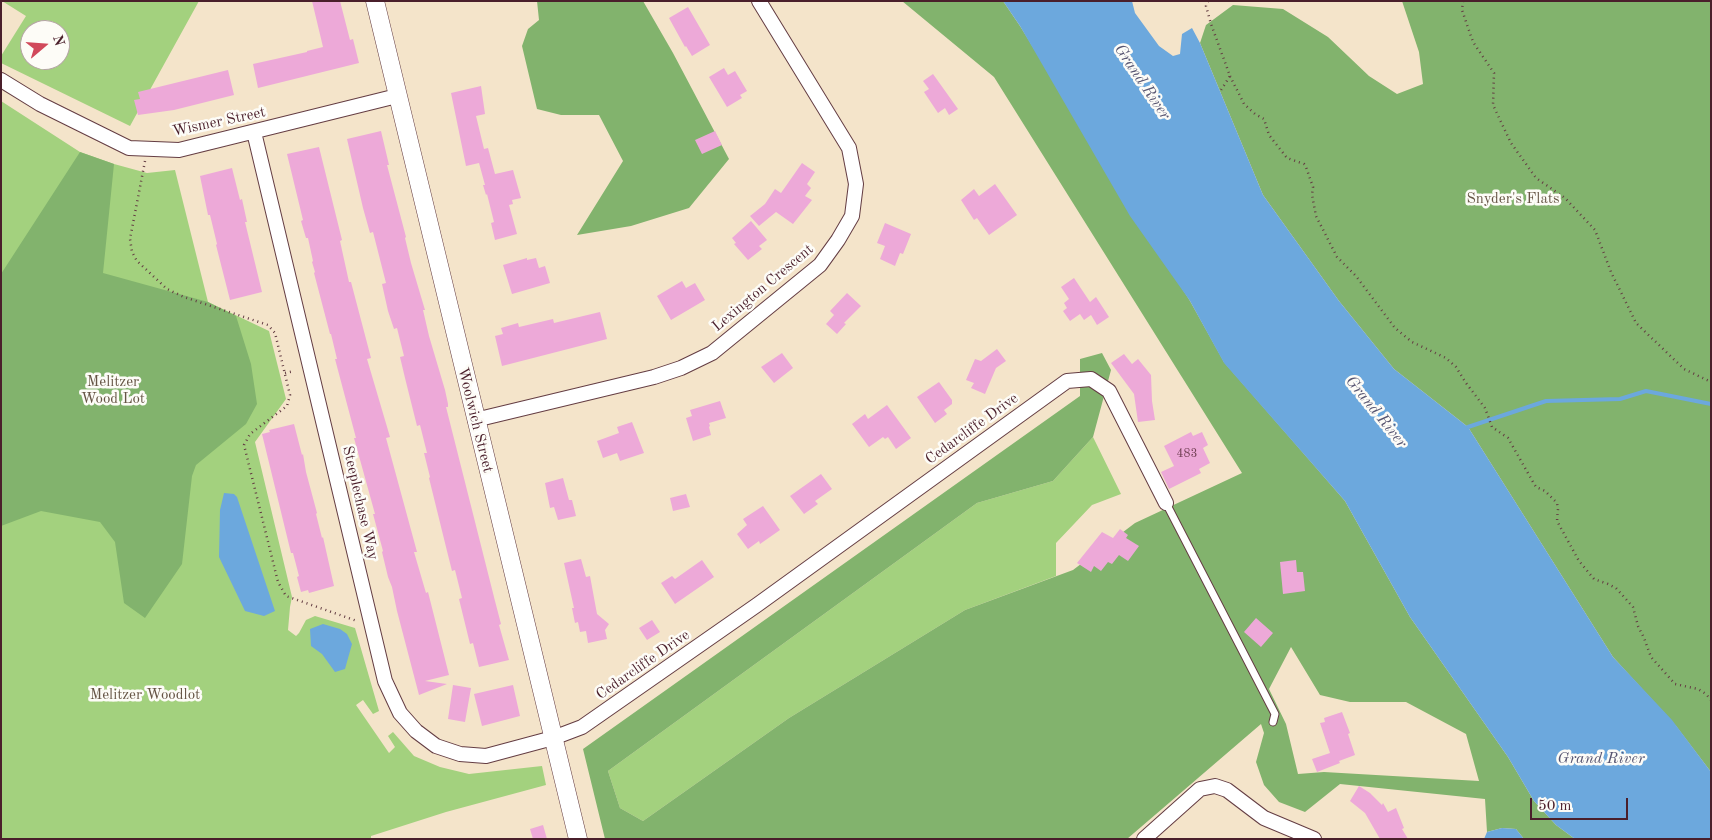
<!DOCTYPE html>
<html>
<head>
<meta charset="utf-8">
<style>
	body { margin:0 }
	#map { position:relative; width:1712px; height:840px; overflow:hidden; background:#f4e4ca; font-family:"Old Standard TT",serif }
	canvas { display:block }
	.frame { position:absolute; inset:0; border:2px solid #4a1f2b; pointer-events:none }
	.north { position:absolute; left:20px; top:20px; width:50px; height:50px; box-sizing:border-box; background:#fdfcf7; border:1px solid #b5a4a5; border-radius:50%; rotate:72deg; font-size:14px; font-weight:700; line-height:20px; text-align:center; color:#4a1f2b }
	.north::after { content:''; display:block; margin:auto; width:18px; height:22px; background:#d1495b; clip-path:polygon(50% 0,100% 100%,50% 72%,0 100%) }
	.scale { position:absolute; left:1530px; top:798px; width:98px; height:22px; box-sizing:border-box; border:2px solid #4a1f2b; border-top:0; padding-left:6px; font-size:15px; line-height:18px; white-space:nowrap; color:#4a1f2b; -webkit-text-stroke:4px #fdfcf7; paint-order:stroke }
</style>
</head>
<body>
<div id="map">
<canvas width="1712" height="840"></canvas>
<div class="frame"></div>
<div class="north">N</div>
<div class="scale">50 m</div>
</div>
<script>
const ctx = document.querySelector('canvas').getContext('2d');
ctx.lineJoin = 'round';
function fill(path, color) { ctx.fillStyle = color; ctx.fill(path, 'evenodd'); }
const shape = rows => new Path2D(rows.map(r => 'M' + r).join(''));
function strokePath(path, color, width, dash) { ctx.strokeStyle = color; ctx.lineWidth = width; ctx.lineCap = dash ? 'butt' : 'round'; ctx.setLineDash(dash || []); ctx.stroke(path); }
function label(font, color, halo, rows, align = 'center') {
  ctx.font = font + ' "Old Standard TT",serif'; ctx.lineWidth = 5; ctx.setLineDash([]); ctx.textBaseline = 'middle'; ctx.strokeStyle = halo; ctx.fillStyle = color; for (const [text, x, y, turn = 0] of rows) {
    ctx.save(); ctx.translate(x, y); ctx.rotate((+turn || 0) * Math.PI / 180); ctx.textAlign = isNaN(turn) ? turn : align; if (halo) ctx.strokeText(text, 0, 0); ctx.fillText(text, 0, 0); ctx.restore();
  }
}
fill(shape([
	[2,1,199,1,130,126,1,63,1,56,26,16],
	[30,30,60,30,60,60,30,60],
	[1,101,80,152,114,164,147,173,175,170,208,302,269,331,286,399,255,442,292,597,290,607,288,630,296,636,299,633,306,620,315,616,355,628,379,711,373,714,363,700,356,705,389,753,395,747,388,736,393,732,414,756,440,767,469,774,542,766,546,785,446,812,371,836,371,839,1,839],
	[1093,437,1121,494,1092,505,1056,543,1056,576,965,610,789,718,643,821,620,808,608,771,977,503,1053,481]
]), '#a3d17e');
fill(shape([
	[537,1,643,1,673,53,729,159,689,208,631,226,577,235,623,161,599,115,561,115,537,109,522,46,528,29,539,20],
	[902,1,1003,1,1020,26,1190,301,1224,362,1345,501,1410,617,1508,757,1534,801,1556,825,1575,839,1524,839,1516,829,1502,828,1487,832,1485,799,1340,784,1305,812,1279,802,1264,785,1256,762,1264,733,1261,724,1127,839,605,839,583,749,1080,396,1080,359,1102,353,1111,370,1093,437,1053,481,977,503,608,771,620,808,643,821,789,718,965,610,1073,570,1135,523,1242,473,994,77],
	[1291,647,1320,695,1350,702,1406,702,1466,734,1479,781,1324,772,1298,774,1286,724,1269,689],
	[1402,1,1711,1,1711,772,1676,726,1613,657,1468,427,1394,369,1339,301,1263,195,1200,43,1206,25,1233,5,1283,9,1328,37,1369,76,1397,94,1423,84,1419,52],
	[80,152,114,164,103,273,208,302,236,316,251,364,257,404,246,424,196,465,192,476,182,564,145,618,124,603,115,542,100,522,41,511,1,526,1,274]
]), '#82b36d');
fill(shape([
	[1003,1,1132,1,1135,13,1159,46,1173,56,1180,54,1182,34,1192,28,1200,43,1263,195,1339,301,1394,369,1468,427,1613,657,1672,720,1711,772,1711,839,1575,839,1556,825,1534,801,1508,757,1410,617,1345,501,1224,363,1190,301,1130,216,1020,26],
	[224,493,234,494,237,497,275,611,264,616,245,611,219,557,220,510],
	[323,624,340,629,347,634,352,644,345,669,335,672,322,654,311,646,310,629],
	[1502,828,1516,829,1524,839,1484,839,1487,832]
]), '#6ca8dd');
strokePath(shape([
	[1468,427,1546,401,1620,399,1646,391,1711,404]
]), '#6ca8dd', 4);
fill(shape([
	[312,1,340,1,350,40,353,39,359,63,258,88,253,64,307,52,307,51,323,47],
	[688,7,710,45,692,56,686,46,685,47,669,18],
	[724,68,728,75,735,71,747,91,740,95,742,98,727,107,709,77],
	[228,70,234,95,174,110,138,115,134,100,140,99,138,92],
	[933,74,958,109,949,115,945,108,938,113,924,92,929,89,923,81],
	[481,86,485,114,476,116,484,149,488,148,495,174,513,170,521,198,512,200,513,204,509,205,517,234,495,240,491,223,494,222,487,194,486,195,483,185,485,185,479,163,466,166,451,93],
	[381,131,389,165,387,165,406,237,405,238,411,263,422,300,425,310,423,310,429,336,445,390,448,404,448,407,446,407,495,601,501,624,499,625,509,660,479,667,473,643,470,644,459,599,462,598,455,570,452,571,446,547,429,478,430,477,424,453,427,453,420,425,417,426,405,378,400,357,404,356,397,328,394,329,388,311,382,284,386,283,373,232,370,233,363,208,347,139],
	[715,131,722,145,702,154,695,140],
	[319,147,342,240,340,241,349,282,351,282,371,358,367,359,390,437,386,438,417,552,414,552,426,593,428,592,449,675,425,681,447,684,419,695,397,611,392,587,388,577,382,552,383,551,373,514,375,514,354,438,356,438,335,359,337,359,331,334,330,334,314,273,315,272,312,262,313,261,308,238,306,238,301,221,303,220,287,154],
	[802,163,815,172,807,184,811,188,805,196,812,200,793,224,776,212,759,226,750,216,765,204,775,189,781,193],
	[232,168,240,200,242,199,247,222,245,222,262,292,230,300,216,245,217,244,210,215,208,215,200,176],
	[995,184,1017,215,989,235,977,218,974,220,961,200,974,189,979,196],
	[751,221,767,240,759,246,762,249,748,260,734,244,736,243,732,238],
	[885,223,911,234,903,254,900,253,895,266,880,259,885,246,877,243],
	[527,258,527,260,536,258,539,268,545,266,550,283,512,294,503,265],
	[1074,278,1090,302,1096,297,1109,317,1097,325,1091,315,1084,320,1080,314,1070,321,1063,311,1067,308,1064,303,1069,299,1061,287],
	[682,281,686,288,695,283,705,300,671,320,657,296],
	[847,293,861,306,844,323,846,324,837,334,826,324,834,315,830,311],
	[600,312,607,339,502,366,495,336,503,334,501,328,518,323,519,327,553,319,554,323],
	[997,349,1006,361,996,368,985,394,971,388,974,383,966,380,975,359,981,361],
	[782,353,793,368,774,383,761,367],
	[1124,354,1132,364,1138,359,1151,375,1152,401,1155,420,1138,422,1134,394,1111,363],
	[939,382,952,400,952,404,944,410,947,414,935,423,917,397],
	[720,401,726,418,709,423,710,426,709,427,711,435,693,441,686,418,692,416,690,410],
	[887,405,911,438,896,449,888,437,885,439,883,437,869,447,852,424,865,414,868,419],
	[632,422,644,453,620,461,617,453,603,458,597,441,619,433,617,427],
	[294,424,302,455,303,454,306,472,317,513,316,514,322,538,323,537,334,586,309,593,308,590,301,592,297,577,299,576,293,553,291,553,262,434,270,432,269,430],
	[1191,432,1193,436,1202,432,1208,445,1203,448,1210,463,1199,469,1201,473,1169,489,1161,472,1174,466,1164,446],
	[821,474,832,489,815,501,818,504,804,514,790,496],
	[563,478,569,500,572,500,576,516,558,520,554,507,550,508,545,483],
	[686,494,690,507,673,511,670,498],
	[763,506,780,530,760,544,759,541,748,549,737,534,747,525,743,519],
	[1120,529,1128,535,1126,538,1139,546,1128,561,1119,555,1112,564,1108,562,1101,571,1094,566,1091,572,1077,563,1102,532,1113,538],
	[581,559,586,577,590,576,597,614,609,624,605,630,607,639,588,643,586,631,580,632,578,622,575,623,572,608,574,608,564,563],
	[702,560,714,577,675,604,661,583,672,576,675,579],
	[1296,560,1297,572,1303,572,1305,591,1283,594,1280,562],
	[1256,618,1273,633,1261,647,1244,632],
	[652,620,660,632,647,640,639,628],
	[453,685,471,688,465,722,448,719],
	[513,685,520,716,482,726,474,694],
	[1342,712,1350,733,1348,734,1355,755,1339,761,1340,763,1317,772,1312,759,1330,753,1320,723,1325,722,1324,718],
	[1359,786,1370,793,1382,805,1383,803,1388,812,1396,808,1404,828,1402,829,1408,839,1380,839,1365,813,1350,801],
	[543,825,547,839,533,839,530,829]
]), '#eda9d8');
const service = shape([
	[1166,503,1275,714,1273,722]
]);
const minor = shape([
	[1,80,40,104,129,148,179,150,397,96],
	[254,132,385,681,400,713,416,731,436,746,460,754,486,756,553,738,582,727,757,605,1067,381,1091,379,1109,391,1166,503],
	[475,420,654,377,681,368,712,353,820,265,838,240,852,216,856,184,849,148,759,1],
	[1144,839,1200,789,1215,786,1227,790,1264,818,1314,839]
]);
const tertiary = shape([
	[375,1,578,839]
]);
strokePath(service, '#643d43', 9);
strokePath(minor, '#643d43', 16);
strokePath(tertiary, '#643d43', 19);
strokePath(shape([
	[1208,1,1206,6,1211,24,1230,76,1221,90],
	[1463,1,1462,10,1473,42,1494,73,1493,105,1511,143,1536,178,1565,198,1595,230,1611,272,1636,323,1684,369,1711,382],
	[1230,76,1244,104,1255,114,1264,119,1269,135,1287,158,1304,164,1306,167,1313,187,1312,195,1316,216,1337,257,1356,276,1395,328,1412,342,1446,358,1456,367,1466,383,1485,408,1492,427,1508,438,1533,482,1536,487,1545,491,1557,503,1558,509,1557,521,1579,561,1594,579,1608,584,1616,588,1633,607,1638,626,1644,638,1651,657,1675,684,1698,689,1706,694,1711,700],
	[145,161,130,239,132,252,137,261,167,289,184,297,268,325,275,333,290,395,287,406,250,434,244,445,278,582,286,596,357,621],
	[285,373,294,371]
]), '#643d43', 2.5, [1, 4]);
strokePath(service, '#fff', 7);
strokePath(minor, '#fff', 14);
strokePath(tertiary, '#fff', 18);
label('12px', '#734256', null, [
	["483",1187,454]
]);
label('15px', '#4a1f2b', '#fdfcf7', [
	["Wismer Street",219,122,-12],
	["Lexington Crescent",763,288,-40],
	["Woolwich Street",475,420,76],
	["Cedarcliffe Drive",972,429,-36],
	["Steeplechase Way",360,503,77],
	["Cedarcliffe Drive",643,665,-35]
]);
label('15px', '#655444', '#fdfcf7', [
	["Snyder's Flats",1513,199],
	["Melitzer",113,382],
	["Wood Lot",113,399],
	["Melitzer Woodlot",145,695]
]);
label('italic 16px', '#585672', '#fdfcf7', [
	["Grand River",1142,82,56],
	["Grand River",1376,412,51],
	["Grand River",1601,759]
]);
</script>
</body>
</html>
